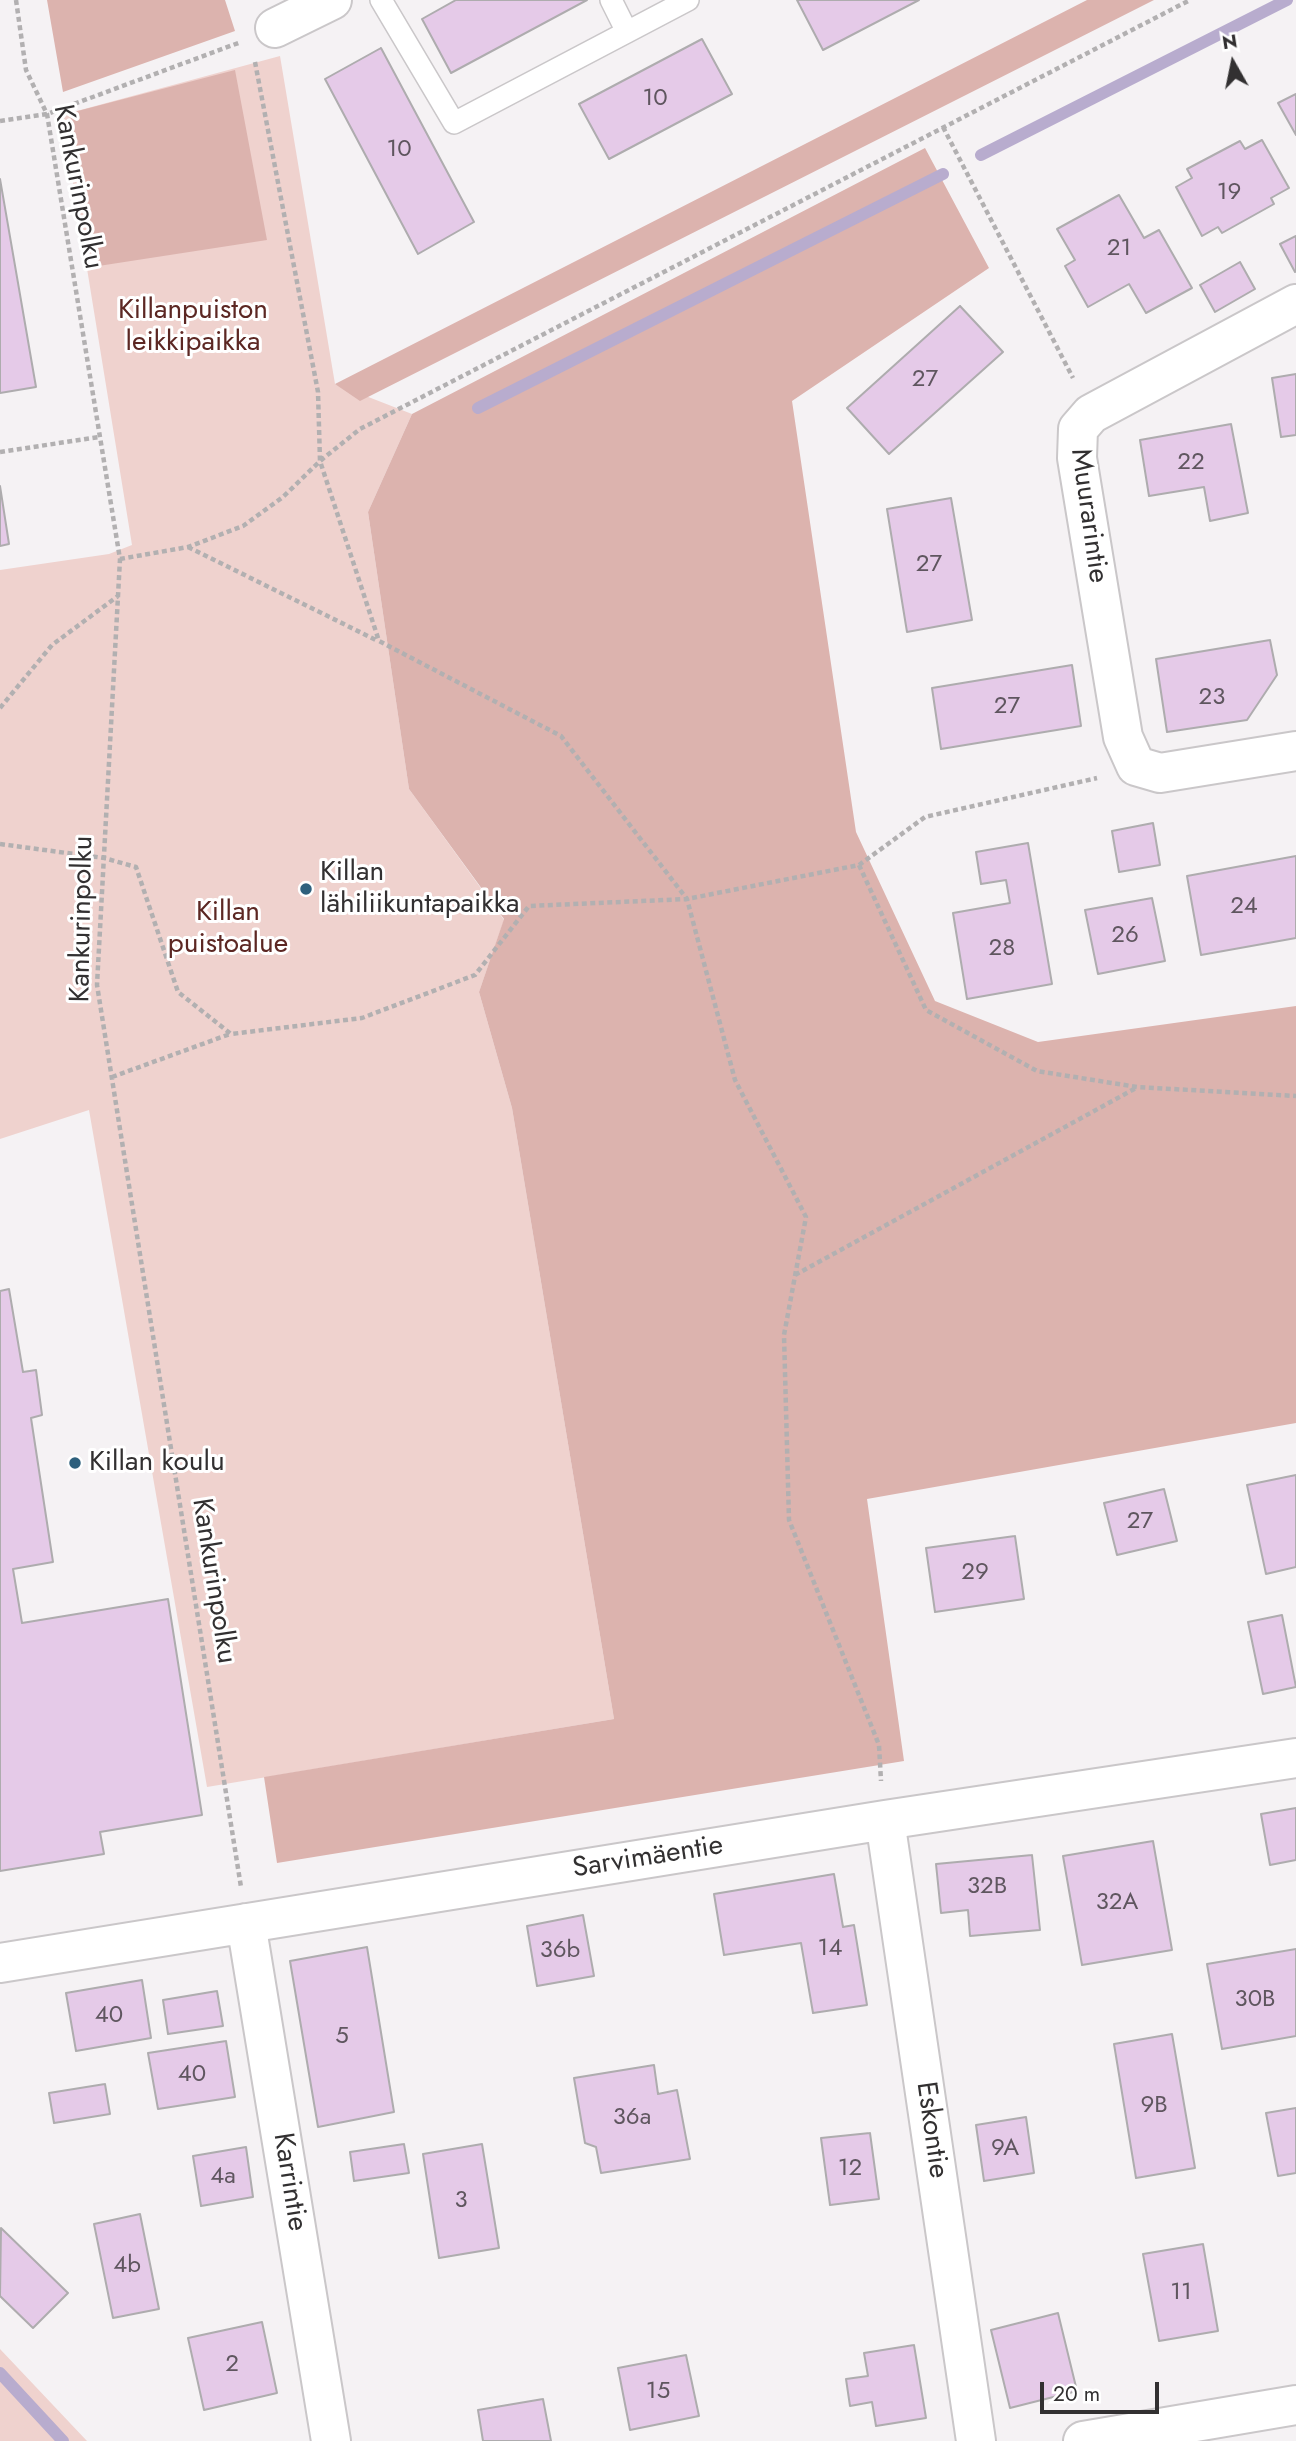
<!DOCTYPE html>
<html>
<head>
<meta charset="utf-8">
<style>
	body { margin:0 }
	#map { position:relative; width:1296px; height:2441px; overflow:hidden; background:#f5f2f4; font-family:Jost,sans-serif }
	canvas { display:block }
	.north { position:absolute; left:1198px; top:28px; width:70px; height:70px; -webkit-text-stroke:5px #fff; paint-order:stroke; rotate:351deg; font-size:19px; font-weight:700; line-height:28px; text-align:center; color:#323031 }
	.north::after { content:''; display:block; margin:auto; width:24px; height:32px; background:#323031; clip-path:polygon(50% 0,100% 100%,50% 72%,0 100%) }
	.scale { position:absolute; left:1040px; top:2382px; width:119px; height:32px; box-sizing:border-box; border:4px solid #323031; border-top:0; padding-left:9px; font-size:21px; line-height:24px; white-space:nowrap; color:#323031; -webkit-text-stroke:5px #fff; paint-order:stroke }
</style>
</head>
<body>
<div id="map">
<canvas width="1296" height="2441"></canvas>
<div class="north">N</div>
<div class="scale">20 m</div>
</div>
<script>
const ctx = document.querySelector('canvas').getContext('2d');
ctx.lineJoin = 'round';
function fill(path, color) { ctx.fillStyle = color; ctx.fill(path, 'evenodd'); }
const shape = rows => new Path2D(rows.map(r => 'M' + r).join(''));
function strokePath(path, color, width, dash) { ctx.strokeStyle = color; ctx.lineWidth = width; ctx.lineCap = dash ? 'butt' : 'round'; ctx.setLineDash(dash || []); ctx.stroke(path); }
function label(font, color, halo, rows, align = 'center') {
  ctx.font = font + ' Jost,sans-serif'; ctx.lineWidth = 6; ctx.setLineDash([]); ctx.textBaseline = 'middle'; ctx.strokeStyle = halo; ctx.fillStyle = color; for (const [text, x, y, turn = 0] of rows) {
    ctx.save(); ctx.translate(x, y); ctx.rotate((+turn || 0) * Math.PI / 180); ctx.textAlign = isNaN(turn) ? turn : align; if (halo) ctx.strokeText(text, 0, 0); ctx.fillText(text, 0, 0); ctx.restore();
  }
}
fill(shape([
	[280,56,335,384,412,414,368,512,409,789,504,920,479,992,512,1108,614,1719,207,1787,89,1110,0,1139,0,570,109,554,132,545,62,115],
	[0,2349,87,2441,0,2441]
]), '#efd2ce');
fill(shape([
	[47,0,225,0,235,31,63,92],
	[1087,0,1154,0,360,401,335,384],
	[235,70,267,240,92,267,70,113],
	[925,148,989,268,792,401,856,832,935,1001,1038,1042,1296,1006,1296,1423,867,1499,904,1761,277,1863,264,1777,614,1719,512,1108,479,992,504,919,409,789,368,512,412,414]
]), '#dcb3ae');
strokePath(shape([
	[981,155,1287,0],
	[478,408,943,174],
	[0,2373,63,2441]
]), '#b8acce', 12);
const building = shape([
	[456,0,587,0,451,73,422,19,456,0],
	[797,0,919,0,823,50,797,0],
	[702,39,732,94,609,159,579,104,702,39],
	[381,48,474,222,418,254,325,79,381,48],
	[1296,94,1296,135,1278,103,1296,94],
	[1262,140,1289,188,1271,198,1274,204,1222,233,1218,227,1202,236,1176,187,1192,178,1187,169,1240,141,1245,149,1262,140],
	[0,179,36,387,0,393,0,179],
	[1119,195,1144,238,1159,230,1192,288,1146,313,1129,284,1088,307,1065,266,1075,260,1057,229,1119,195],
	[1296,236,1296,271,1295,272,1280,244,1296,236],
	[1240,262,1255,289,1215,312,1200,285,1240,262],
	[960,306,1003,352,889,454,847,408,960,306],
	[1296,374,1296,435,1281,437,1272,378,1296,374],
	[1231,424,1248,513,1210,521,1204,487,1149,496,1140,440,1231,424],
	[0,486,9,544,0,546,0,486],
	[951,498,972,620,907,632,887,509,951,498],
	[1270,640,1277,675,1247,720,1167,732,1156,659,1270,640],
	[1072,665,1081,726,941,749,932,688,1072,665],
	[1153,823,1160,865,1119,872,1112,831,1153,823],
	[1028,843,1052,984,967,999,953,913,1010,903,1006,880,981,884,976,852,1028,843],
	[1296,856,1296,938,1201,955,1187,876,1296,856],
	[1152,898,1165,961,1098,974,1085,910,1152,898],
	[9,1289,23,1372,36,1370,42,1415,31,1418,53,1562,13,1569,22,1623,168,1599,202,1815,100,1832,104,1854,0,1871,0,1291,9,1289],
	[1296,1475,1296,1567,1266,1574,1247,1485,1296,1475],
	[1164,1489,1177,1541,1117,1555,1104,1503,1164,1489],
	[1015,1536,1024,1599,935,1612,926,1548,1015,1536],
	[1282,1615,1296,1687,1263,1694,1248,1622,1282,1615],
	[1296,1808,1296,1860,1270,1865,1261,1814,1296,1808],
	[1153,1841,1172,1950,1082,1965,1063,1856,1153,1841],
	[1032,1855,1040,1930,970,1936,968,1910,941,1913,936,1864,1032,1855],
	[834,1874,843,1927,854,1925,867,2005,813,2013,801,1943,724,1955,714,1894,834,1874],
	[583,1915,594,1976,537,1986,527,1926,583,1915],
	[367,1947,394,2112,318,2127,290,1961,367,1947],
	[1296,1949,1296,2036,1222,2049,1207,1964,1296,1949],
	[142,1980,151,2038,76,2051,66,1993,142,1980],
	[217,1991,223,2026,168,2034,163,2000,217,1991],
	[1172,2034,1195,2168,1136,2178,1114,2044,1172,2034],
	[226,2041,235,2097,158,2109,148,2053,226,2041],
	[654,2065,658,2094,677,2090,690,2159,601,2173,596,2147,585,2143,574,2078,654,2065],
	[105,2084,110,2114,54,2123,49,2093,105,2084],
	[1296,2108,1296,2173,1278,2176,1266,2113,1296,2108],
	[1026,2117,1034,2173,984,2181,976,2125,1026,2117],
	[870,2133,879,2199,830,2205,821,2138,870,2133],
	[404,2144,409,2173,354,2181,350,2152,404,2144],
	[482,2144,499,2248,439,2258,423,2154,482,2144],
	[246,2147,253,2197,201,2206,193,2156,246,2147],
	[140,2214,159,2309,113,2318,94,2224,140,2214],
	[1,2228,68,2293,33,2328,0,2296,1,2228],
	[1203,2244,1218,2331,1159,2341,1143,2254,1203,2244],
	[1058,2313,1077,2391,1010,2408,991,2330,1058,2313],
	[262,2322,277,2393,204,2410,188,2338,262,2322],
	[914,2345,926,2418,876,2426,872,2402,850,2406,846,2379,868,2376,864,2353,914,2345],
	[686,2355,699,2416,630,2430,618,2368,686,2355],
	[543,2399,551,2441,483,2441,478,2410,543,2399]
]);
fill(building, '#e5cae8');
strokePath(building, '#aeacae', 2);
const service = shape([
	[381,0,454,123,688,0],
	[611,0,627,32]
]);
const minor = shape([
	[275,28,332,0],
	[1296,304,1091,414,1078,429,1077,458,1123,737,1136,766,1160,773,1296,751],
	[885,1820,976,2441],
	[246,1923,331,2441],
	[0,1963,885,1820,1296,1758],
	[1083,2441,1296,2405]
]);
strokePath(service, '#cac7c9', 24);
strokePath(minor, '#cac7c9', 42);
strokePath(shape([
	[16,0,26,70,47,114,120,559,97,985,241,1887],
	[255,62,318,392,320,461,379,641,561,736,687,899,735,1080,806,1217,784,1335,789,1520,879,1745,881,1781],
	[0,121,47,114,241,42],
	[943,127,1073,378],
	[0,452,99,437],
	[188,547,378,641],
	[120,559,188,547,243,526,283,497,320,461,360,429,1190,0],
	[0,708,52,645,118,596],
	[0,844,104,858,136,867,178,992,231,1034,362,1018,475,975,529,906,687,899,859,865,925,817,1097,778],
	[859,865,926,1010,1037,1071,1137,1087,1296,1096],
	[112,1077,230,1034],
	[795,1275,1136,1088]
]), '#b2b0b1', 4.5, [5, 3.5]);
strokePath(service, '#fff', 21);
strokePath(minor, '#fff', 38);
for (const [x, y, r, color] of [
	[306,889,7,"#2e607d"],
	[75,1463,7,"#2e607d"]
]) { const dot = new Path2D(); dot.arc(x, y, r, 0, 2 * Math.PI); ctx.fillStyle = color; ctx.fill(dot); strokePath(dot, '#fff', 2.5); }
label('24px', '#5f565f', null, [
	["10",655,99],
	["10",399,150],
	["19",1229,193],
	["21",1119,249],
	["27",925,380],
	["22",1191,463],
	["27",929,565],
	["23",1212,698],
	["27",1007,707],
	["24",1244,907],
	["26",1125,936],
	["28",1002,949],
	["27",1140,1522],
	["29",975,1573],
	["32B",987,1887],
	["32A",1117,1903],
	["14",830,1949],
	["36b",560,1951],
	["30B",1255,2000],
	["40",109,2016],
	["5",342,2037],
	["40",192,2075],
	["9B",1154,2106],
	["36a",632,2118],
	["9A",1005,2149],
	["12",850,2169],
	["4a",223,2177],
	["3",461,2201],
	["4b",127,2266],
	["11",1181,2293],
	["2",232,2365],
	["15",658,2392]
]);
label('28px', '#323031', '#fff', [
	["Kankurinpolku",77,187,79],
	["Muurarintie",1088,516,82],
	["Kankurinpolku",83,919,-89],
	["Kankurinpolku",213,1581,81],
	["Sarvimäentie",648,1858,-9],
	["Eskontie",931,2130,82],
	["Karrintie",289,2182,81]
]);
label('28px', '#5c2723', '#fff', [
	["Killanpuiston",193,311],
	["leikkipaikka",193,343],
	["Killan",228,913],
	["puistoalue",228,945]
]);
label('28px', '#323031', '#fff', [
	["Killan",320,873],
	["lähiliikuntapaikka",320,905],
	["Killan koulu",89,1463]
], 'left');
</script>
</body>
</html>
